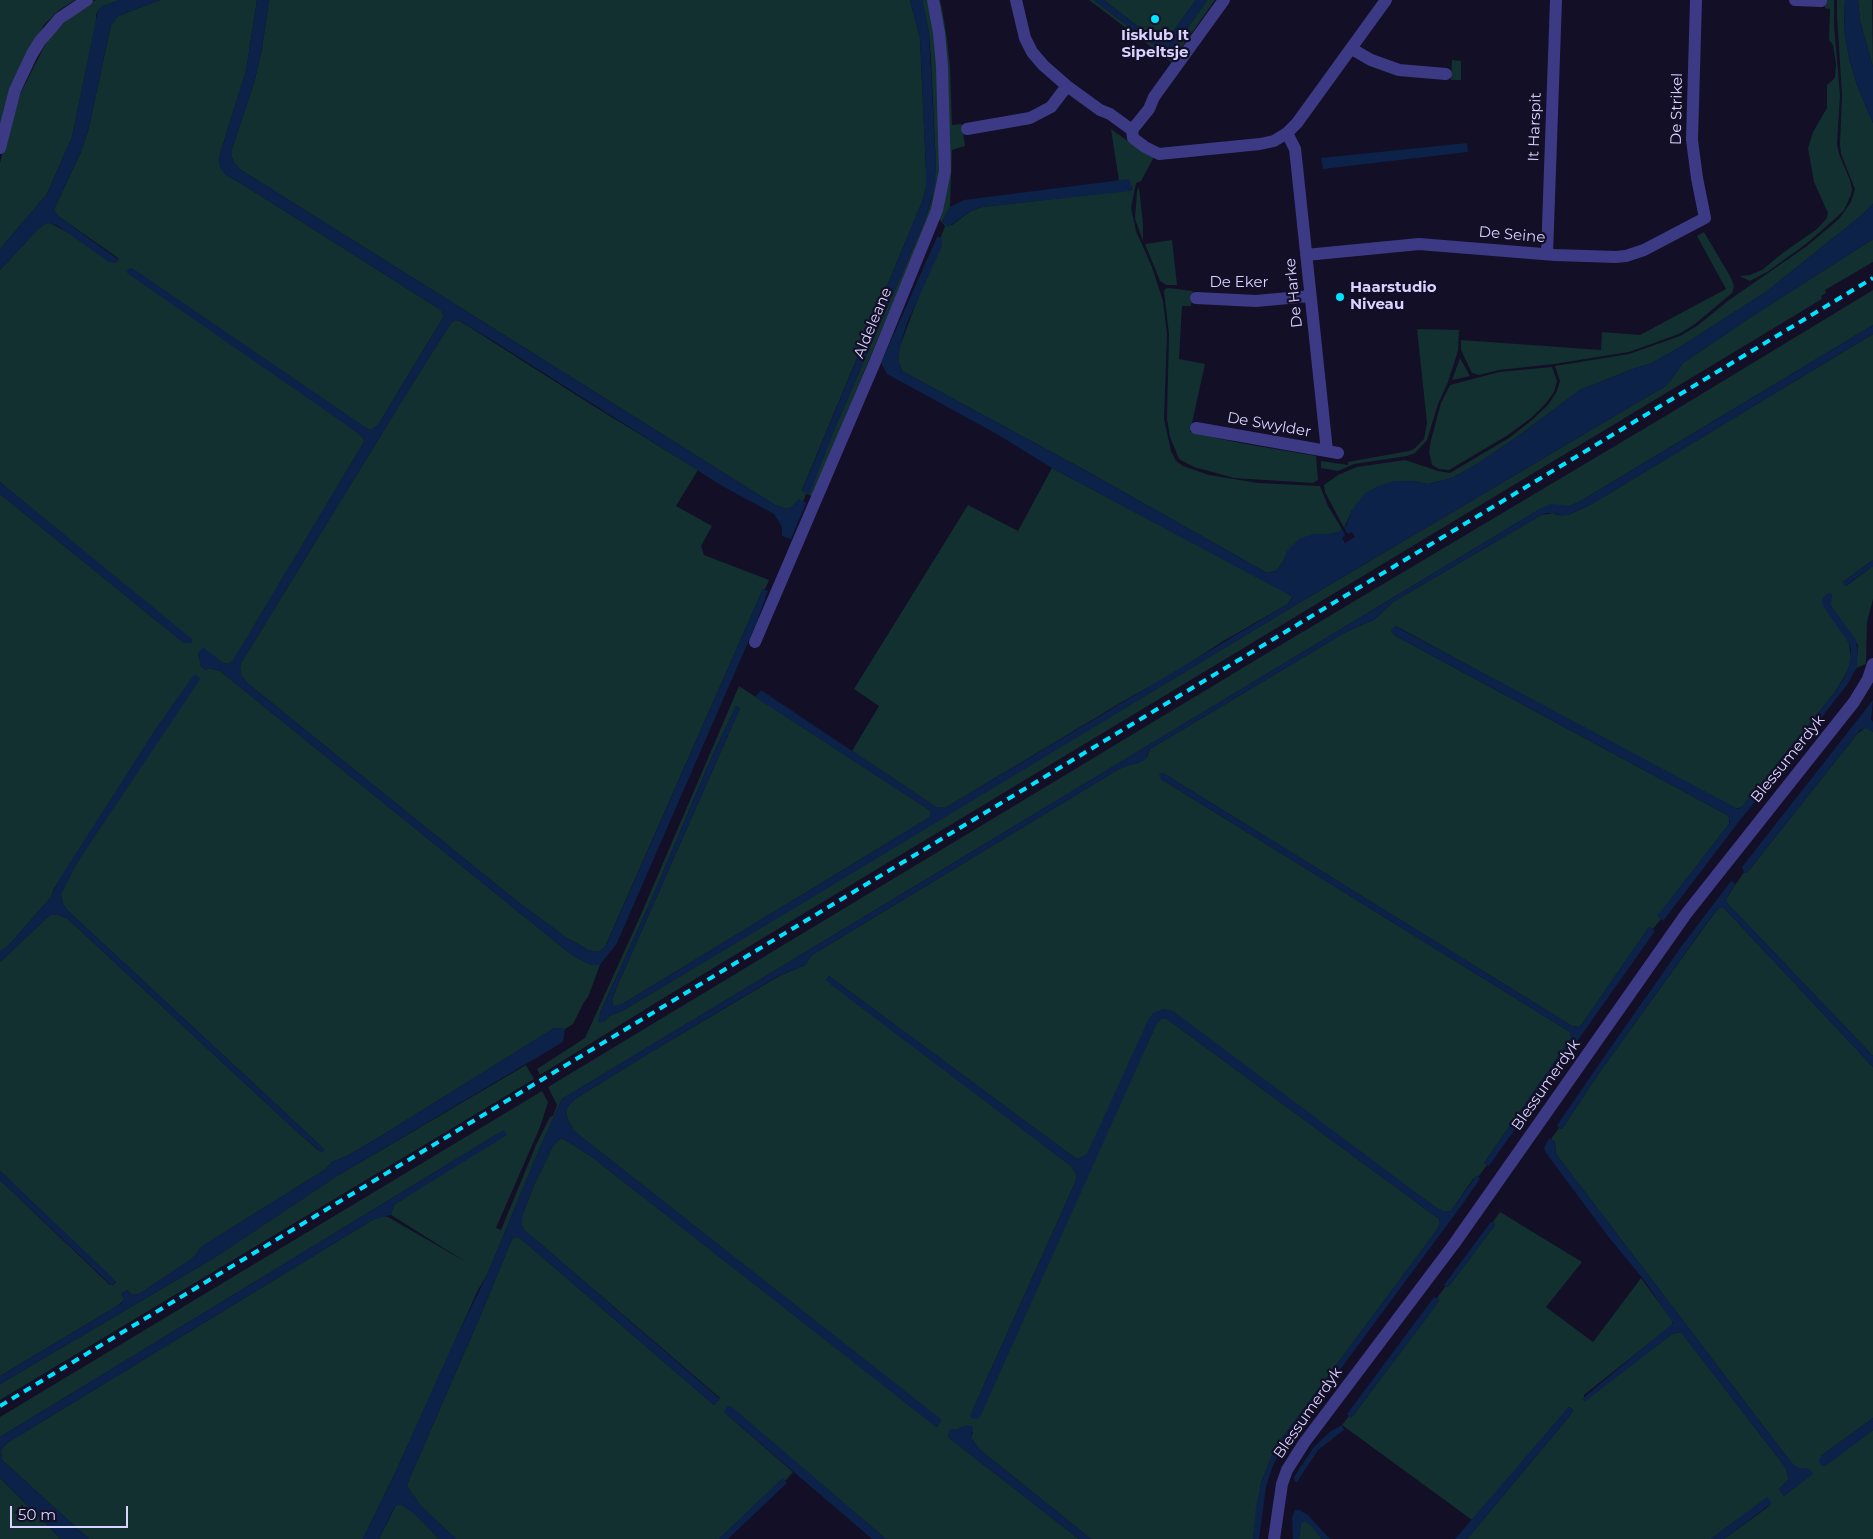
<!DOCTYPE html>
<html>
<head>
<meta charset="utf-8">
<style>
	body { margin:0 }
	#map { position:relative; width:1873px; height:1539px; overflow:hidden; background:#130f26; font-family:Montserrat,sans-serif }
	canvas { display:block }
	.scale { position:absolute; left:10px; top:1506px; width:118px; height:22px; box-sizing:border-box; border:2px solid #d9d4ff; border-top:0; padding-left:6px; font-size:15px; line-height:18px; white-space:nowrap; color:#d9d4ff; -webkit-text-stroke:4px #130f26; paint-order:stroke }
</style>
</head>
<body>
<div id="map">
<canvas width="1873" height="1539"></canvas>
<div class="scale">50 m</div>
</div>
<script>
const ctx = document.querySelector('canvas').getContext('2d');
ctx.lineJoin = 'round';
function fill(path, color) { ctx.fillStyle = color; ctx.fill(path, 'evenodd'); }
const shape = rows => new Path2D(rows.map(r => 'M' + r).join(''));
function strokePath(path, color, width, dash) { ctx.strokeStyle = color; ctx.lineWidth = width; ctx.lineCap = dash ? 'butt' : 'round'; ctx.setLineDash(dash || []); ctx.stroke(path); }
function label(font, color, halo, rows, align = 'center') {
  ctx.font = font + ' Montserrat,sans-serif'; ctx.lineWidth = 4.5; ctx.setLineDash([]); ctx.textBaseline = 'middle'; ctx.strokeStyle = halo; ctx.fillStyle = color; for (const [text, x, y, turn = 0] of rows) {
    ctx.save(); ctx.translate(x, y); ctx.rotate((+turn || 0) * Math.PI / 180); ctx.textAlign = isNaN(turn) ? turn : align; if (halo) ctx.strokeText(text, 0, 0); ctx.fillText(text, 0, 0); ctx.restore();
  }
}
fill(shape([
	[0,0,75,0,59,10,44,25,19,69,0,127],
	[96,0,120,0,102,6,96,14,96,22,72,137,47,194,0,249,0,163,16,102,48,39,79,8],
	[160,0,257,0,246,71,219,157,220,167,226,175,242,184,441,310,444,316,378,425,371,430,366,428,131,268,358,433,363,438,364,442,233,661,228,664,223,663,214,656,198,653,201,666,206,670,209,668,220,671,572,955,591,965,600,965,588,997,584,1002,573,1024,565,1029,554,1028,548,1032,381,1136,347,1156,332,1162,326,1169,201,1247,195,1256,187,1262,139,1294,132,1295,127,1290,121,1294,124,1297,124,1300,117,1306,0,1376,0,1180,110,1285,113,1285,116,1282,0,1171,0,962,50,915,58,915,67,918,293,1128,319,1151,322,1147,66,909,62,902,61,894,75,866,193,677,156,729,54,889,51,897,9,945,0,952,0,494,184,643,192,641,0,482,0,270,38,229,45,224,50,223,119,260,118,258,58,216,55,212,55,207,80,154,88,131,111,25,118,16],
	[269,0,910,0,920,38,926,171,926,187,922,202,802,490,809,494,834,430,925,220,932,198,936,167,931,59,929,33,922,0,929,0,936,42,941,168,935,202,812,496,806,494,803,502,799,499,792,507,786,509,775,505,241,170,234,163,232,158,232,149,254,83,262,48],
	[936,0,940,0,942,8,947,39,950,66,952,125,962,124,965,146,952,150,950,207,942,222,952,225,971,211,982,207,1132,190,1131,185,1122,180,1119,181,1111,129,1143,152,1154,157,1141,181,1136,183,1131,208,1136,231,1152,267,1163,301,1167,334,1164,419,1171,451,1176,461,1183,466,1209,475,1258,483,1320,486,1328,506,1342,529,1339,532,1330,534,1313,534,1288,551,1283,562,1276,571,1267,573,1090,473,902,371,898,360,900,346,945,226,938,218,944,199],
	[1089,0,1094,0,1147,41,1177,43,1207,0,1215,0,1171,62],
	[1104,0,1196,0,1168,38,1164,40,1154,39],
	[1825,0,1834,0,1834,25,1840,95,1837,144,1839,154,1850,180,1852,189,1851,195,1844,210,1837,217,1806,244,1767,272,1750,281,1739,276,1750,275,1762,270,1784,252,1817,229,1827,218,1828,213,1814,182,1808,148,1813,132,1827,108,1827,85,1835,78,1836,64,1833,45,1829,40,1830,9,1825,8],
	[1837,0,1845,0,1844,28,1849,58,1857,85,1873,123,1873,204,1862,215,1766,292,1680,347,1652,363,1630,370,1580,390,1514,439,1477,464,1452,478,1428,484,1412,481,1352,510,1344,528,1325,492,1324,485,1338,475,1357,467,1405,460,1438,471,1450,473,1509,438,1532,420,1548,405,1556,393,1560,381,1555,366,1629,354,1680,336,1697,326,1729,300,1807,246,1839,219,1851,202,1855,189,1841,154,1840,144,1842,95,1837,15],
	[1858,0,1872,0,1873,67,1860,21],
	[1452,60,1461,61,1461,80,1451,80],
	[1139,187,1143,224,1143,241,1135,219,1137,191],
	[1704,232,1730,276,1734,286,1733,290,1732,293,1695,324,1679,334,1629,352,1554,364,1499,370,1479,375,1472,373,1470,369,1461,350,1461,340,1601,350,1602,332,1640,335,1726,289,1697,236],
	[1873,239,1873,262,1825,290,1826,293,1821,296,1822,299,657,1002,540,1075,537,1069,585,1038,639,919,739,686,931,811,930,817,624,1003,619,1005,613,1005,612,999,616,989,740,708,736,706,710,761,650,903,600,1013,605,1021,609,1016,624,1010,1304,600,1667,385,1683,363,1751,317],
	[1172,240,1177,285,1166,285,1160,281,1145,244],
	[1168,288,1193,291,1191,306,1182,306,1179,359,1205,364,1190,432,1240,443,1316,456,1318,480,1313,483,1234,478,1194,467,1179,459,1170,437,1167,419,1169,334,1164,292,1165,289],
	[1873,290,1873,325,1579,502,1570,506,1540,509,562,1099,539,1150,487,1275,478,1290,397,1469,363,1539,89,1539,2,1460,1,1450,7,1443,374,1219,382,1216,388,1217,466,1262,391,1215,392,1211,394,1205,400,1201,504,1130,0,1437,0,1417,542,1091,548,1102,540,1127,496,1228,501,1230,536,1145,550,1117,553,1116,557,1105,548,1087,1279,646,1667,415],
	[455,320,460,321,592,405,698,470,676,506,712,526,701,546,704,555,769,580,765,589,763,589,605,947,598,952,588,950,564,936,518,902,246,682,241,675,240,669,241,663,416,378,451,323],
	[1417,329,1459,330,1458,351,1448,382,1438,404,1427,440,1415,453,1407,456,1354,464,1338,471,1321,468,1321,461,1348,465,1348,462,1409,451,1414,449,1424,439,1427,423],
	[1873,334,1873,560,1843,582,1846,586,1873,566,1873,599,1867,622,1866,664,1856,668,1858,645,1831,606,1830,600,1832,596,1827,594,1822,601,1849,643,1851,658,1850,667,1835,692,1742,807,1734,809,1396,626,1391,630,1394,635,1727,815,1729,818,1729,824,1658,916,1661,919,1653,929,1649,927,1582,1024,1579,1027,1572,1026,1163,773,1161,779,1570,1032,1571,1038,1566,1045,1484,1163,1487,1165,1479,1176,1473,1179,1451,1211,1445,1212,1438,1209,1164,1009,1087,1155,1078,1159,1071,1155,829,976,826,980,1071,1166,1077,1175,1075,1183,970,1416,1157,1023,1161,1019,1167,1019,1439,1219,1440,1223,1436,1231,1282,1438,1273,1453,1261,1483,1253,1539,1091,1539,979,1449,971,1438,973,1432,964,1427,958,1429,948,1437,1079,1539,886,1539,731,1407,728,1406,725,1413,793,1472,785,1481,782,1479,719,1539,456,1539,421,1506,408,1488,408,1482,482,1312,512,1239,515,1237,520,1238,714,1405,720,1398,543,1246,525,1231,522,1225,522,1216,534,1185,552,1148,557,1141,562,1138,592,1157,937,1427,941,1420,574,1131,567,1117,566,1110,569,1105,575,1099,646,1055,779,976,805,965,812,955,1119,769,1130,764,1138,763,1147,757,1150,749,1344,633,1375,619,1393,602,1456,565,1541,515,1554,513,1557,515,1568,515,1590,505],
	[1460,358,1470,376,1452,380],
	[1552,367,1557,381,1554,392,1546,403,1531,418,1508,435,1449,470,1439,469,1432,465,1429,452,1431,440,1441,403,1450,385,1499,372],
	[1052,468,1293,596,1288,604,1220,643,1173,674,1127,699,945,808,936,807,852,751,879,706,854,689,968,505,1018,531],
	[1866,727,1873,732,1873,1056,1727,903,1726,899,1744,872,1746,873,1750,869,1857,734],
	[1718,908,1724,908,1873,1067,1873,1418,1821,1456,1822,1465,1824,1466,1873,1430,1873,1539,1724,1539,1772,1504,1735,1521,1711,1539,1467,1539,1572,1413,1573,1410,1569,1407,1472,1520,1342,1425,1349,1416,1352,1417,1439,1301,1437,1298,1445,1287,1449,1286,1495,1225,1493,1222,1500,1212,1582,1262,1546,1307,1593,1342,1641,1278,1672,1320,1672,1325,1584,1395,1584,1401,1672,1334,1681,1332,1786,1468,1789,1479,1779,1489,1784,1496,1812,1474,1794,1466,1790,1461,1556,1154,1555,1142,1551,1139,1559,1128,1562,1129,1599,1073],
	[526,1065,534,1079,0,1400,0,1384,214,1258,337,1176],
	[0,1478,61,1539,0,1539],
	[396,1505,404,1505,416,1515,439,1539,379,1539],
	[1305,1521,1311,1525,1322,1539,1299,1539,1301,1523]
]), '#12302f');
fill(shape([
	[120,0,160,0,118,16,111,25,88,131,80,154,55,207,55,211,58,216,119,260,116,263,109,262,58,226,50,223,45,224,38,229,0,270,0,249,47,194,72,137,98,10,102,6],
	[257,0,269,0,262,48,254,83,232,149,232,158,234,163,241,170,775,505,786,509,792,507,799,499,806,503,791,539,782,536,782,527,774,514,724,487,490,339,460,321,455,320,451,323,416,378,241,663,240,669,241,675,246,682,518,902,564,936,588,950,598,952,605,947,611,934,763,589,768,591,756,624,617,943,600,965,591,965,572,955,220,671,210,668,206,670,201,666,198,653,203,647,223,663,228,664,233,661,364,442,363,438,358,433,127,273,127,270,131,268,141,274,366,428,371,430,378,425,444,316,441,310,242,184,226,175,220,167,219,157,246,71],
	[910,0,922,0,929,33,936,167,935,185,925,220,834,430,809,495,802,491,922,202,926,187,926,171,920,38],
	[1094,0,1104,0,1154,39,1164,40,1168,38,1196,0,1207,0,1177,43,1170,47,1163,48,1155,46,1147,41],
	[1845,0,1858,0,1860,21,1873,67,1873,123,1857,85,1849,58,1844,28],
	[1467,143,1468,152,1323,169,1321,158],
	[1129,179,1132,188,1130,191,982,207,971,211,948,227,942,222,950,207,964,200],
	[1873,204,1873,239,1751,317,1683,363,1667,385,1304,600,798,906,624,1010,609,1016,605,1021,599,1023,598,1021,600,1013,650,903,710,761,736,706,740,708,616,989,612,999,613,1005,619,1005,624,1003,930,817,931,811,755,697,761,690,936,807,945,808,1288,604,1293,597,1052,468,995,433,887,374,881,363,937,237,941,237,942,246,907,323,900,346,898,360,902,371,1090,473,1267,573,1276,571,1283,562,1287,551,1299,539,1313,534,1330,534,1339,532,1346,526,1352,510,1364,494,1378,486,1395,481,1412,481,1428,484,1452,478,1477,464,1514,439,1580,390,1630,370,1652,363,1680,347,1766,292,1862,215],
	[1873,325,1873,334,1590,505,1568,515,1561,516,1554,513,1547,513,1536,518,1393,602,1375,619,1344,633,1150,749,1145,760,1119,769,812,955,805,965,778,976,646,1055,575,1099,569,1105,566,1111,567,1117,574,1131,942,1420,936,1427,592,1157,562,1138,557,1141,552,1148,534,1185,522,1216,522,1225,525,1231,543,1246,720,1399,714,1405,520,1238,515,1237,512,1239,482,1312,408,1482,408,1488,421,1506,456,1539,439,1539,416,1515,401,1505,395,1506,379,1539,363,1539,397,1469,454,1342,487,1275,539,1150,562,1099,1540,509,1552,504,1570,506,1579,502],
	[0,482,192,639,192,643,184,643,0,494],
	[1873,560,1873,566,1845,586,1843,584,1843,582],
	[1830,593,1832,594,1831,606,1856,640,1858,654,1856,669,1847,685,1741,819,1663,921,1657,916,1729,824,1730,821,1727,815,1394,635,1391,630,1395,626,1738,809,1742,807,1835,692,1846,675,1851,658,1851,649,1849,643,1823,606,1822,601,1823,597],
	[195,675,200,678,199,681,75,866,61,894,62,902,66,909,322,1147,325,1150,322,1153,293,1128,67,918,59,915,50,915,0,962,0,952,9,945,51,897,60,878,156,729,193,676],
	[1873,700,1871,720,1873,722,1873,732,1866,728,1860,730,1750,869,1746,873,1744,872,1742,867],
	[1163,773,1572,1026,1579,1027,1582,1024,1649,927,1655,931,1489,1166,1484,1163,1566,1045,1571,1038,1570,1032,1161,779,1159,774],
	[1731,881,1736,884,1727,897,1727,903,1873,1056,1873,1067,1724,908,1720,908,1714,913,1599,1073,1562,1129,1559,1128,1557,1126,1560,1121,1606,1054,1681,947],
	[829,976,1071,1155,1078,1159,1087,1154,1148,1020,1153,1013,1164,1009,1173,1011,1438,1209,1445,1212,1451,1211,1474,1179,1476,1176,1479,1177,1480,1179,1464,1202,1286,1443,1273,1465,1266,1487,1259,1539,1253,1539,1256,1508,1261,1483,1273,1453,1282,1438,1436,1231,1440,1223,1439,1219,1167,1019,1161,1019,1157,1023,980,1417,977,1419,973,1419,970,1416,1075,1183,1077,1175,1071,1166,830,984,826,980],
	[554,1028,565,1029,563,1042,337,1176,214,1258,0,1384,0,1376,122,1303,124,1297,121,1295,124,1292,127,1290,132,1295,139,1294,187,1262,195,1256,201,1247,326,1169,332,1162,347,1156,381,1136],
	[504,1130,507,1135,400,1201,394,1205,391,1215,374,1219,7,1443,1,1450,2,1460,89,1539,61,1539,0,1478,0,1437],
	[1549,1138,1555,1142,1556,1154,1790,1461,1798,1468,1808,1468,1813,1474,1784,1496,1779,1489,1789,1479,1786,1468,1681,1332,1672,1334,1587,1400,1584,1401,1582,1399,1673,1323,1647,1284,1607,1235,1546,1153,1544,1148],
	[0,1171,114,1279,115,1284,111,1285,0,1180],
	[1493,1222,1495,1225,1449,1286,1445,1287,1444,1285,1490,1223],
	[1434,1297,1440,1300,1351,1418,1347,1414],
	[728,1406,731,1406,886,1539,872,1539,725,1413,724,1411],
	[1568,1408,1572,1408,1572,1413,1467,1539,1455,1539],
	[1873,1418,1873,1430,1831,1462,1824,1466,1820,1464,1819,1460,1821,1456],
	[967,1425,973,1427,971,1438,979,1449,1091,1539,1079,1539,948,1437,948,1434,951,1429,958,1429],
	[1342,1425,1344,1430,1318,1450,1297,1482,1295,1482,1294,1477,1314,1447,1331,1431],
	[783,1478,787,1483,728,1539,719,1539],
	[1767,1497,1772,1503,1724,1539,1711,1539],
	[1295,1510,1299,1510,1308,1515,1330,1539,1322,1539,1311,1525,1305,1521,1301,1523,1299,1539,1293,1539,1292,1518]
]), '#0c2248');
fill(shape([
	[1342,525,1348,534,1352,532,1355,537,1345,543,1342,538,1345,535,1341,527]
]), '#130f26');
strokePath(shape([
	[1016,0,1025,38,1032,52,1043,65,1067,86,1100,110,1110,114,1132,130,1133,138,1145,147,1159,154,1260,144,1274,141,1287,133,1297,123,1386,0],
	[1795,0,1821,1],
	[1352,49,1371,60,1399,70,1446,74],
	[967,129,1030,118,1051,107,1067,86],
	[1132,130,1149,109,1154,97,1224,0],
	[1287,133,1295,149,1297,167,1327,451],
	[0,148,15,90,32,54,40,41,60,18,87,0],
	[1547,254,1556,0],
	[1306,255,1419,244,1555,255,1616,257,1626,256,1644,250,1705,218,1697,178,1692,140,1696,0],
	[1196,298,1256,301,1310,296],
	[1196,428,1338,453],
	[755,642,875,362,937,210,945,171,944,138,942,66,939,33,933,0],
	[1274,1539,1282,1484,1287,1470,1304,1443,1454,1244,1686,914,1854,702,1868,679,1873,664]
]), '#3d3a85', 12);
strokePath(shape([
	[0,1406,1873,278]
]), '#00e5ff', 4, [8, 6]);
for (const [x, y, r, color] of [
	[1155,19,5,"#00e5ff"],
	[1340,297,5,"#00e5ff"]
]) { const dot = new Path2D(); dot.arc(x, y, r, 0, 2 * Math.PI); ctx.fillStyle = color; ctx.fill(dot); strokePath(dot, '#130f26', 2); }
label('bold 15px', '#d9d4ff', '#130f26', [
	["Iisklub It",1155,36],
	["Sipeltsje",1155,53],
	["Haarstudio",1350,288,"left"],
	["Niveau",1350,305,"left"]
]);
label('15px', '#d9d4ff', '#130f26', [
	["De Strikel",1677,109,-89],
	["It Harspit",1535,127,-88],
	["De Seine",1512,235,5],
	["De Eker",1239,283],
	["De Harke",1294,293,-96],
	["Aldeleane",873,323,-67],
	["De Swylder",1269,425,10],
	["Blessumerdyk",1788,759,-51],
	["Blessumerdyk",1546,1085,-55],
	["Blessumerdyk",1308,1413,-55]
]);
</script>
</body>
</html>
